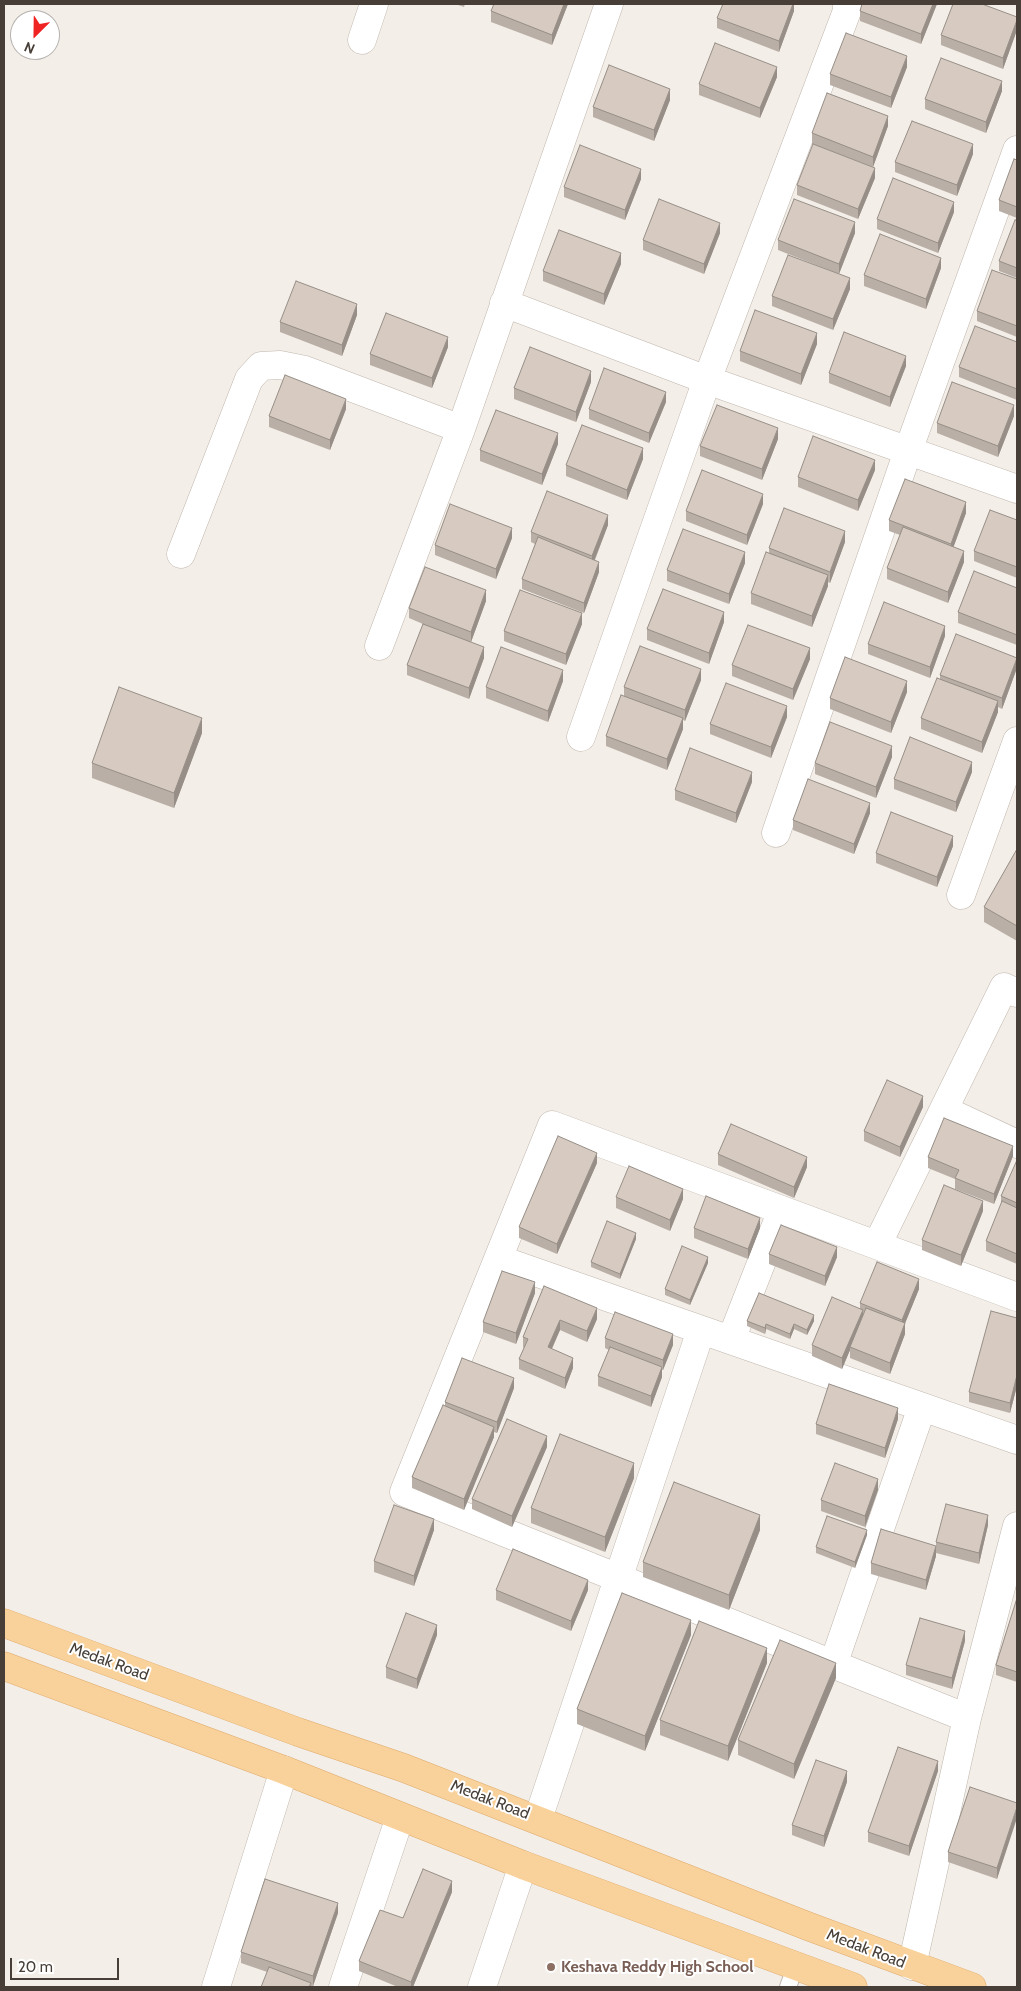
<!DOCTYPE html>
<html>
<head>
<meta charset="utf-8">
<style>
	body { margin:0 }
	#map { position:relative; width:1021px; height:1991px; overflow:hidden; background:#f3eee8; font-family:Cabin,sans-serif }
	canvas { display:block }
	.frame { position:absolute; inset:0; border:5px solid #463e37; pointer-events:none }
	.north { position:absolute; left:10px; top:10px; width:50px; height:50px; box-sizing:border-box; background:#fff; border:1px solid #b5b2af; border-radius:50%; rotate:203deg; font-size:14px; font-weight:700; line-height:20px; text-align:center; color:#463e37 }
	.north::after { content:''; display:block; margin:auto; width:18px; height:22px; background:#ef2423; clip-path:polygon(50% 0,100% 100%,50% 72%,0 100%) }
	.scale { position:absolute; left:10px; top:1958px; width:109px; height:22px; box-sizing:border-box; border:2px solid #463e37; border-top:0; padding-left:6px; font-size:15px; line-height:18px; white-space:nowrap; color:#463e37; -webkit-text-stroke:4px #fff; paint-order:stroke }
</style>
</head>
<body>
<div id="map">
<canvas width="1021" height="1991"></canvas>
<div class="frame"></div>
<div class="north">N</div>
<div class="scale">20 m</div>
</div>
<script>
const ctx = document.querySelector('canvas').getContext('2d');
ctx.lineJoin = 'round';
const shape = rows => new Path2D(rows.map(r => 'M' + r).join(''));
function strokePath(path, color, width, dash) { ctx.strokeStyle = color; ctx.lineWidth = width; ctx.lineCap = dash ? 'butt' : 'round'; ctx.setLineDash(dash || []); ctx.stroke(path); }
function fill(path, color) { ctx.fillStyle = color; ctx.fill(path, 'evenodd'); }
function label(font, color, halo, rows, align = 'center') {
  ctx.font = font + ' Cabin,sans-serif'; ctx.lineWidth = 4; ctx.setLineDash([]); ctx.textBaseline = 'middle'; ctx.strokeStyle = halo; ctx.fillStyle = color; for (const [text, x, y, turn = 0] of rows) {
    ctx.save(); ctx.translate(x, y); ctx.rotate((+turn || 0) * Math.PI / 180); ctx.textAlign = isNaN(turn) ? turn : align; if (halo) ctx.strokeText(text, 0, 0); ctx.fillText(text, 0, 0); ctx.restore();
  }
}
const lane = shape([
	[788,1987,796,1965]
]);
const street = shape([
	[362,40,374,4],
	[504,303,707,380,1017,489],
	[181,554,249,379,261,366,280,365,305,370,461,429],
	[379,646,461,429,609,4],
	[581,737,707,380,847,11,847,4],
	[776,833,908,451,1017,150],
	[961,895,1017,741],
	[944,1110,1017,1144],
	[877,1245,1004,987,1017,993],
	[498,1259,1017,1440],
	[731,1340,782,1210],
	[833,1665,922,1407],
	[967,1718,404,1492,552,1125,1017,1297],
	[538,1819,701,1330],
	[912,1966,967,1718,1017,1526],
	[216,1987,284,1770],
	[343,1987,400,1817],
	[482,1987,523,1865]
]);
const primary = shape([
	[4,1623,298,1732,404,1768,810,1927,972,1987],
	[4,1666,284,1770,523,1865,853,1987]
]);
strokePath(lane, '#c1b7ae', 18);
strokePath(street, '#c1b7ae', 29);
strokePath(primary, '#deab6b', 29);
strokePath(lane, '#fff', 16);
strokePath(street, '#fff', 28);
strokePath(primary, '#f9d19b', 28);
fill(shape([
	[455,4,465,4,464,7],
	[568,4,552,45,491,22,491,11],
	[794,4,794,11,779,52,717,28,717,18],
	[862,4,937,4,921,44,860,21,860,11],
	[1017,17,1017,30,1003,69,941,45,941,35],
	[907,67,891,108,830,85,830,74],
	[777,77,760,118,699,95,699,84],
	[1002,91,986,133,925,109,925,99],
	[670,100,654,141,593,117,593,107],
	[888,126,873,167,812,144,812,133],
	[973,154,957,196,895,172,895,162],
	[1017,160,1017,218,999,211,999,200],
	[875,178,858,219,797,195,797,185],
	[641,179,625,220,564,197,564,187],
	[954,212,938,253,877,229,877,219],
	[1017,220,1017,278,999,271,999,261],
	[720,233,704,274,643,250,643,240],
	[855,233,839,274,778,250,778,240],
	[621,264,604,305,543,281,543,271],
	[941,268,926,309,864,286,864,275],
	[1017,279,1017,337,977,321,977,311],
	[850,289,833,330,772,306,772,296],
	[357,315,342,356,280,332,280,322],
	[1017,342,1017,400,959,377,959,367],
	[817,344,801,385,740,361,740,351],
	[448,347,432,388,370,365,370,354],
	[906,366,890,407,829,383,829,373],
	[591,382,576,422,514,399,514,388],
	[666,402,649,443,589,419,589,409],
	[346,409,330,450,269,427,269,416],
	[1014,416,998,457,937,433,937,423],
	[778,439,762,480,700,456,700,446],
	[558,444,542,485,480,461,480,450],
	[643,459,627,500,566,476,566,465],
	[875,470,858,511,798,487,798,477],
	[763,504,747,545,686,521,686,511],
	[966,513,953,547,964,562,948,603,887,579,887,568,900,535,889,531,889,520],
	[1017,520,1017,578,974,561,974,551],
	[608,525,595,560,599,572,584,613,522,589,522,579,535,544,531,542,531,532],
	[512,538,496,579,435,555,435,545],
	[845,542,830,583,828,582,828,586,812,627,751,604,751,593,769,553,769,548],
	[745,563,729,604,667,581,667,570],
	[1017,588,1017,645,958,623,958,612],
	[486,601,471,642,484,658,469,699,407,675,407,665,423,624,409,618,409,608],
	[724,622,709,664,647,640,647,629],
	[582,624,566,665,504,641,504,631],
	[945,636,930,678,868,654,868,644],
	[810,659,793,700,732,676,732,665],
	[1017,668,1002,709,998,707,998,712,982,753,921,729,921,718,940,679,940,675],
	[701,680,685,721,683,720,683,729,667,770,606,746,606,736,624,696,624,687],
	[563,681,548,722,486,698,486,687],
	[907,692,891,733,830,709,830,698],
	[787,717,771,758,710,734,710,724],
	[202,733,174,808,92,778,92,763],
	[892,757,876,798,815,774,815,763],
	[972,772,956,812,894,789,894,779],
	[752,782,736,823,675,800,675,790],
	[870,813,854,854,793,830,793,820],
	[953,846,937,887,876,863,876,853],
	[1017,849,1017,941,984,922,984,907],
	[923,1107,900,1157,864,1141,864,1131],
	[718,1154,807,1167,794,1198,718,1165],
	[1013,1156,994,1204,955,1189,955,1179,928,1168,928,1157],
	[1017,1160,1017,1264,986,1251,986,1241,1001,1205,1001,1196],
	[597,1163,557,1254,519,1238,519,1227],
	[616,1197,683,1199,670,1231,616,1208],
	[983,1211,961,1266,922,1250,922,1240],
	[694,1228,760,1228,748,1259,694,1238],
	[636,1239,620,1279,591,1267,591,1262],
	[769,1254,837,1257,825,1286,769,1264],
	[708,1263,690,1305,665,1295,665,1289],
	[544,1286,597,1319,587,1342,560,1330,552,1349,573,1368,565,1389,519,1369,519,1359,524,1348,523,1347,523,1337],
	[919,1289,905,1323,905,1334,890,1374,850,1358,850,1350,842,1369,812,1356,812,1345,860,1309,860,1303],
	[535,1293,516,1344,483,1332,483,1322],
	[1017,1318,1017,1386,1010,1413,969,1402,969,1392],
	[747,1321,814,1321,807,1335,794,1329,790,1339,766,1329,765,1334,747,1326],
	[605,1338,673,1345,663,1370,662,1370,662,1377,651,1407,598,1386,598,1376,609,1350,605,1348],
	[514,1388,497,1433,494,1432,494,1437,464,1510,412,1488,412,1477,445,1406,445,1402],
	[898,1419,885,1458,816,1434,816,1424],
	[547,1447,512,1527,472,1509,472,1499],
	[634,1478,605,1552,531,1523,531,1508],
	[878,1490,865,1527,821,1511,821,1500],
	[988,1525,979,1564,936,1553,936,1556,926,1590,871,1574,871,1563,936,1546,936,1542],
	[434,1530,414,1586,374,1572,374,1561],
	[760,1530,729,1610,643,1577,643,1562],
	[867,1535,855,1568,816,1553,816,1547],
	[496,1590,588,1590,571,1631,496,1600],
	[1017,1598,1017,1682,996,1675,996,1665],
	[437,1635,417,1689,386,1678,386,1667],
	[691,1635,645,1751,577,1724,577,1709],
	[965,1641,952,1689,906,1675,906,1665],
	[767,1663,728,1761,660,1735,660,1720],
	[836,1678,794,1779,738,1755,738,1740],
	[938,1771,909,1856,868,1842,868,1832],
	[847,1782,824,1847,792,1835,792,1825],
	[1017,1803,997,1879,948,1862,948,1852],
	[452,1892,413,1987,398,1987,359,1971,359,1961,403,1918],
	[338,1913,313,1986,311,1986,311,1987,241,1963,241,1952]
]), '#b9afa6');
fill(shape([
	[564,4,568,4,552,45,552,35],
	[793,4,794,4,794,11,779,52,779,41],
	[933,4,937,4,921,44,921,34],
	[1017,20,1017,30,1003,69,1003,58],
	[907,56,907,67,891,108,891,97],
	[777,67,777,77,760,118,760,108],
	[1002,81,1002,91,986,133,986,122],
	[670,89,670,100,654,141,654,130],
	[888,116,888,126,873,167,873,157],
	[973,144,973,154,957,196,957,185],
	[875,168,875,178,858,219,858,209],
	[641,169,641,179,625,220,625,210],
	[954,202,954,212,938,253,938,243],
	[855,222,855,233,839,274,839,264],
	[720,223,720,233,704,274,704,264],
	[621,253,621,264,604,305,604,294],
	[941,258,941,268,926,309,926,299],
	[850,278,850,289,833,330,833,319],
	[357,304,357,315,342,356,342,345],
	[817,333,817,344,801,385,801,374],
	[448,337,448,347,432,388,432,378],
	[906,356,906,366,890,407,890,397],
	[591,371,591,382,576,422,576,412],
	[666,392,666,402,649,443,649,433],
	[346,399,346,409,330,450,330,440],
	[1014,405,1014,416,998,457,998,446],
	[778,428,778,439,762,480,762,469],
	[558,433,558,444,542,485,542,474],
	[643,448,643,459,627,500,627,490],
	[875,460,875,470,858,511,858,500],
	[763,494,763,504,747,545,747,535],
	[966,502,966,513,951,554,951,544],
	[608,515,608,525,592,566,592,556],
	[512,528,512,538,496,579,496,569],
	[845,531,845,542,830,583,830,572],
	[964,551,964,562,948,603,948,592],
	[745,552,745,563,729,604,729,594],
	[599,562,599,572,584,613,584,603],
	[828,575,828,586,812,627,812,616],
	[486,590,486,601,471,642,471,632],
	[724,612,724,622,709,664,709,653],
	[582,613,582,624,566,665,566,654],
	[945,626,945,636,930,678,930,667],
	[484,647,484,658,469,699,469,688],
	[810,648,810,659,793,700,793,689],
	[1017,658,1017,668,1002,709,1002,698],
	[701,669,701,680,685,721,685,710],
	[563,670,563,681,548,722,548,711],
	[907,681,907,692,891,733,891,722],
	[998,701,998,712,982,753,982,742],
	[787,706,787,717,771,758,771,747],
	[202,718,202,733,174,808,174,793],
	[683,718,683,729,667,770,667,759],
	[892,746,892,757,876,798,876,787],
	[972,762,972,772,956,812,956,802],
	[752,772,752,782,736,823,736,813],
	[870,803,870,813,854,854,854,844],
	[953,836,953,846,937,887,937,877],
	[923,1096,923,1107,900,1157,900,1147],
	[1013,1146,1013,1156,994,1204,994,1194],
	[597,1153,597,1163,557,1254,557,1244],
	[807,1157,807,1167,794,1198,794,1187],
	[683,1189,683,1199,670,1231,670,1220],
	[983,1201,983,1211,961,1266,961,1255],
	[760,1218,760,1228,748,1259,748,1249],
	[636,1233,636,1239,620,1279,620,1274],
	[837,1247,837,1257,825,1286,825,1276],
	[708,1257,708,1263,690,1305,690,1300],
	[919,1279,919,1289,902,1331,902,1320],
	[535,1282,535,1293,516,1344,516,1333],
	[597,1308,597,1319,587,1342,587,1331],
	[863,1310,863,1320,850,1347,850,1350,842,1369,842,1358],
	[814,1315,814,1321,807,1335,807,1330],
	[560,1320,560,1330,548,1357,548,1347],
	[905,1323,905,1334,890,1374,890,1363],
	[766,1324,766,1329,765,1334,765,1328],
	[794,1324,794,1329,790,1339,790,1334],
	[673,1334,673,1345,663,1370,663,1360],
	[573,1358,573,1368,565,1389,565,1378],
	[662,1367,662,1377,651,1407,651,1396],
	[1017,1375,1017,1386,1010,1413,1010,1403],
	[514,1378,514,1388,497,1433,497,1422],
	[898,1408,898,1419,885,1458,885,1448],
	[494,1427,494,1437,464,1510,464,1499],
	[547,1436,547,1447,512,1527,512,1516],
	[634,1463,634,1478,605,1552,605,1537],
	[878,1479,878,1490,865,1527,865,1516],
	[760,1515,760,1530,729,1610,729,1595],
	[988,1515,988,1525,979,1564,979,1553],
	[434,1519,434,1530,414,1586,414,1576],
	[867,1530,867,1535,855,1568,855,1562],
	[936,1546,936,1556,926,1590,926,1580],
	[588,1580,588,1590,571,1631,571,1621],
	[691,1620,691,1635,645,1751,645,1736],
	[437,1625,437,1635,417,1689,417,1679],
	[965,1631,965,1641,952,1689,952,1678],
	[767,1648,767,1663,728,1761,728,1746],
	[836,1663,836,1678,794,1779,794,1764],
	[938,1761,938,1771,909,1856,909,1846],
	[847,1771,847,1782,824,1847,824,1836],
	[1017,1807,1017,1818,997,1879,997,1868],
	[452,1881,452,1892,413,1987,411,1987,411,1982],
	[338,1903,338,1913,313,1986,313,1976]
]), '#968e87');
const building = shape([
	[494,4,564,4,552,35,491,11,494,4],
	[723,4,793,4,779,41,717,18,723,4],
	[862,4,933,4,921,34,860,11,862,4],
	[953,4,982,4,1017,17,1017,20,1003,58,941,35,953,4],
	[846,33,907,56,891,97,830,74,846,33],
	[715,43,777,67,760,108,699,84,715,43],
	[941,58,1002,81,986,122,925,99,941,58],
	[609,65,670,89,654,130,593,107,609,65],
	[827,93,888,116,873,157,812,133,827,93],
	[912,121,973,144,957,185,895,162,912,121],
	[813,144,875,168,858,209,797,185,813,144],
	[580,145,641,169,625,210,564,187,580,145],
	[1014,159,1017,160,1017,207,999,200,1014,159],
	[893,178,954,202,938,243,877,219,893,178],
	[659,199,720,223,704,264,643,240,659,199],
	[794,199,855,222,839,264,778,240,794,199],
	[1015,220,1017,220,1017,268,999,261,1015,220],
	[559,230,621,253,604,294,543,271,559,230],
	[880,234,941,258,926,299,864,275,880,234],
	[788,255,850,278,833,319,772,296,788,255],
	[992,270,1017,279,1017,326,977,311,992,270],
	[296,281,357,304,342,345,280,322,296,281],
	[755,310,817,333,801,374,740,351,755,310],
	[386,313,448,337,432,378,370,354,386,313],
	[975,326,1017,342,1017,389,959,367,975,326],
	[844,332,906,356,890,397,829,373,844,332],
	[530,347,591,371,576,412,514,388,530,347],
	[604,368,666,392,649,433,589,409,604,368],
	[285,375,346,399,330,440,269,416,285,375],
	[952,382,1014,405,998,446,937,423,952,382],
	[717,405,778,428,762,469,700,446,717,405],
	[496,410,558,433,542,474,480,450,496,410],
	[582,425,643,448,627,490,566,465,582,425],
	[813,436,875,460,858,500,798,477,813,436],
	[702,470,763,494,747,535,686,511,702,470],
	[905,479,966,502,951,544,889,520,905,479],
	[547,491,608,515,592,556,531,532,547,491],
	[450,504,512,528,496,569,435,545,450,504],
	[784,508,845,531,830,572,769,548,784,508],
	[990,510,1017,520,1017,567,974,551,990,510],
	[903,527,964,551,948,592,887,568,903,527],
	[683,529,745,552,729,594,667,570,683,529],
	[538,537,599,562,584,603,522,579,538,537],
	[766,552,828,575,812,616,751,593,766,552],
	[425,567,486,590,471,632,409,608,425,567],
	[974,571,1017,588,1017,635,958,612,974,571],
	[663,589,724,612,709,653,647,629,663,589],
	[520,590,582,613,566,654,504,631,520,590],
	[884,602,945,626,930,667,868,644,884,602],
	[423,624,484,647,469,688,407,665,423,624],
	[748,625,810,648,793,689,732,665,748,625],
	[956,634,1017,658,1002,698,940,675,956,634],
	[640,646,701,669,685,710,624,687,640,646],
	[501,647,563,670,548,711,486,687,501,647],
	[845,657,907,681,891,722,830,698,845,657],
	[937,678,998,701,982,742,921,718,937,678],
	[726,683,787,706,771,747,710,724,726,683],
	[119,687,202,718,174,793,92,763,119,687],
	[621,695,683,718,667,759,606,736,621,695],
	[830,722,892,746,876,787,815,763,830,722],
	[910,737,972,762,956,802,894,779,910,737],
	[690,748,752,772,736,813,675,790,690,748],
	[808,779,870,803,854,844,793,820,808,779],
	[891,812,953,836,937,877,876,853,891,812],
	[1017,849,1017,926,984,907,1017,849],
	[887,1080,923,1096,900,1147,864,1131,887,1080],
	[944,1118,1013,1146,994,1194,955,1178,959,1170,928,1157,944,1118],
	[731,1124,807,1157,794,1187,718,1154,731,1124],
	[558,1136,597,1153,557,1244,519,1227,558,1136],
	[1017,1160,1017,1203,1001,1196,1017,1160],
	[629,1166,683,1189,670,1220,616,1197,629,1166],
	[944,1185,983,1201,961,1255,922,1240,944,1185],
	[706,1196,760,1218,748,1249,694,1228,706,1196],
	[1002,1201,1017,1208,1017,1254,986,1241,1002,1201],
	[607,1221,636,1233,620,1274,591,1262,607,1221],
	[781,1225,837,1247,825,1276,769,1254,781,1225],
	[682,1246,708,1257,690,1300,665,1289,682,1246],
	[877,1262,919,1279,902,1320,860,1303,877,1262],
	[502,1271,535,1282,516,1333,483,1322,502,1271],
	[544,1286,597,1308,587,1331,560,1320,548,1347,573,1358,565,1378,519,1359,528,1339,523,1337,544,1286],
	[759,1293,814,1315,807,1330,794,1324,790,1334,766,1324,765,1328,747,1321,759,1293],
	[832,1297,863,1310,842,1358,812,1345,832,1297],
	[866,1308,905,1323,890,1363,850,1347,866,1308],
	[991,1311,1017,1318,1017,1375,1010,1403,969,1392,991,1311],
	[615,1312,673,1334,663,1360,605,1338,615,1312],
	[610,1347,662,1367,651,1396,598,1376,610,1347],
	[462,1358,514,1378,497,1422,445,1402,462,1358],
	[829,1384,898,1408,885,1448,816,1424,829,1384],
	[443,1405,494,1427,464,1499,412,1477,443,1405],
	[507,1419,547,1436,512,1516,472,1499,507,1419],
	[560,1434,634,1463,605,1537,531,1508,560,1434],
	[835,1463,878,1479,865,1516,821,1500,835,1463],
	[674,1482,760,1515,729,1595,643,1562,674,1482],
	[946,1504,988,1515,979,1553,936,1542,946,1504],
	[394,1505,434,1519,414,1576,374,1561,394,1505],
	[827,1516,867,1530,855,1562,816,1547,827,1516],
	[881,1529,936,1546,926,1580,871,1563,881,1529],
	[513,1549,588,1580,571,1621,496,1590,513,1549],
	[622,1593,691,1620,645,1736,577,1709,622,1593],
	[1017,1598,1017,1672,996,1665,1017,1598],
	[406,1613,437,1625,417,1679,386,1667,406,1613],
	[920,1618,965,1631,952,1678,906,1665,920,1618],
	[699,1621,767,1648,728,1746,660,1720,699,1621],
	[780,1640,836,1663,794,1764,738,1740,780,1640],
	[898,1747,938,1761,909,1846,868,1832,898,1747],
	[816,1760,847,1771,824,1836,792,1825,816,1760],
	[970,1787,1017,1803,1017,1807,997,1868,948,1852,970,1787],
	[423,1869,452,1881,411,1982,359,1961,380,1910,403,1918,423,1869],
	[265,1879,338,1903,313,1976,241,1952,265,1879],
	[269,1967,311,1983,309,1987,261,1987,269,1967]
]);
fill(building, '#d7cbc1');
strokePath(building, '#968e87', 1);
for (const [x, y, r, color] of [
	[551,1967,5,"#8d6e63"]
]) { const dot = new Path2D(); dot.arc(x, y, r, 0, 2 * Math.PI); ctx.fillStyle = color; ctx.fill(dot); strokePath(dot, '#fff', 2); }
label('16px', '#463e37', '#fff', [
	["Medak Road",109,1662,20],
	["Medak Road",490,1800,21],
	["Medak Road",866,1949,21]
]);
label('bold 16px', '#785e54', '#fff', [
	["Keshava Reddy High School",561,1967]
], 'left');
</script>
</body>
</html>
